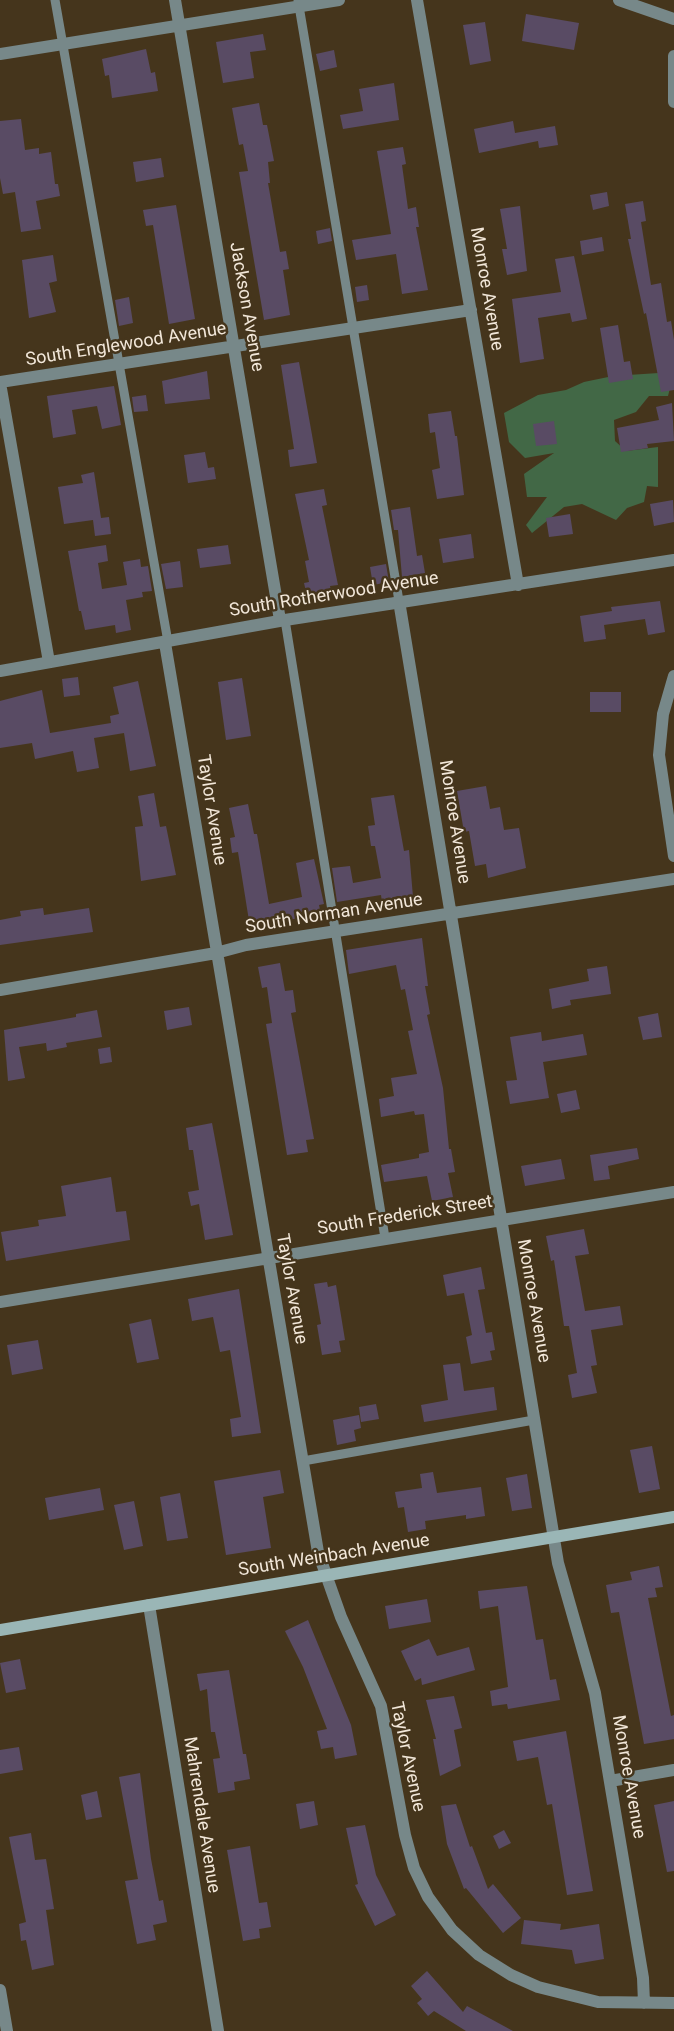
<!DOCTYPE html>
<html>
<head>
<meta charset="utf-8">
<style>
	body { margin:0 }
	canvas { display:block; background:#45351c }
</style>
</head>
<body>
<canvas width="674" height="2031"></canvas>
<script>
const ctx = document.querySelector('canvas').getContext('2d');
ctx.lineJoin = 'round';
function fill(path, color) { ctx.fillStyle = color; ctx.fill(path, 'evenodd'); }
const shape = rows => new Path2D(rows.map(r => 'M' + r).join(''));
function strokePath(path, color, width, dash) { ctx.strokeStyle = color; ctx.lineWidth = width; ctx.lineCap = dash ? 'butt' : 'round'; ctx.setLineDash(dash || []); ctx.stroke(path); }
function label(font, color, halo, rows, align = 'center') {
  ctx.font = font + ' Roboto,sans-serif'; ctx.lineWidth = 5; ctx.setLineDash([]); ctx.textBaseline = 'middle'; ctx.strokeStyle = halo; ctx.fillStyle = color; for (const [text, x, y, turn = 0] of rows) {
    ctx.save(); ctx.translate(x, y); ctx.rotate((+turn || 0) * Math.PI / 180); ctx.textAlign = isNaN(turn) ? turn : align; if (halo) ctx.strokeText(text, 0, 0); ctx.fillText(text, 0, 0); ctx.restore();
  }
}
fill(shape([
	[674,372,668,396,649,396,636,412,614,420,615,441,626,451,658,447,658,487,647,486,644,502,627,508,616,520,582,504,564,507,532,533,526,525,547,497,527,497,524,474,554,453,525,458,509,442,504,413,538,395,566,390,584,382,613,376]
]), '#426846');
fill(shape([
	[526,14,579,23,574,50,522,41],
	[485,22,491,61,470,65,463,25],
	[263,34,266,50,250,52,254,78,223,83,216,42],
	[146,49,151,73,155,72,158,91,112,98,109,75,105,76,102,59],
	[334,50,337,67,320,71,316,54],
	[394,83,399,120,343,129,340,115,363,111,359,89],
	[259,103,263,125,267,125,274,161,268,162,270,183,268,183,280,252,286,251,289,269,283,270,290,315,264,320,239,172,248,171,243,144,239,145,232,108],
	[21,119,25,150,39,148,39,154,51,152,55,184,58,184,60,196,36,201,41,229,21,232,15,192,3,194,0,178,0,121],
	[513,121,515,133,555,126,558,145,539,148,538,141,479,153,474,129],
	[403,147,406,164,402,165,408,209,416,207,419,227,416,227,428,290,402,294,396,254,356,260,352,240,391,234,377,151],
	[161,158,164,177,136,182,133,162],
	[607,192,609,206,593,210,590,195],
	[643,201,646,221,641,222,651,285,661,283,667,322,671,321,674,340,674,390,661,392,646,313,644,314,628,239,631,239,625,204],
	[176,205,195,319,169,324,153,225,146,226,143,210],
	[520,206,527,271,507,275,502,249,507,249,500,209],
	[330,228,332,241,318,244,316,231],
	[602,237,604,251,582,255,580,241],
	[53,255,57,281,49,283,56,312,29,318,22,260],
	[574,256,587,319,572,322,570,313,538,318,544,359,520,363,512,299,561,292,555,259],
	[367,285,369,300,357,302,355,287],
	[129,297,133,323,119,326,115,300],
	[618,325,624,362,630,361,633,379,609,383,600,328],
	[299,362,317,463,290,467,288,450,294,449,281,365],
	[207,371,210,399,165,404,162,381],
	[114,386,121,425,102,429,97,406,72,410,76,434,53,438,47,396],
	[146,395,148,411,134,412,132,397],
	[672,403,674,441,647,444,648,448,621,452,617,428,659,420,656,407],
	[451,411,455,436,457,436,464,495,437,499,432,470,440,468,435,432,430,433,428,414],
	[554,421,557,444,536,446,533,424],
	[205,452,208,468,214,467,216,479,188,483,184,455],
	[94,472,101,518,109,517,111,534,95,536,93,520,64,524,58,487,83,483,81,475],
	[324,489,327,505,322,506,338,585,330,586,331,591,307,596,304,583,309,582,305,561,309,560,295,494],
	[673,500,674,522,654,526,650,504],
	[410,507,417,556,422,555,425,573,402,577,398,530,394,530,391,510],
	[570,514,573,534,549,537,546,518],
	[471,534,474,558,443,563,439,539],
	[106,545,108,561,98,563,102,589,127,585,123,562,140,559,141,567,148,566,152,591,142,592,143,597,126,600,131,630,116,633,115,625,85,630,81,611,79,611,68,551],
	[228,545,231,564,200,568,197,549],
	[180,561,183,587,166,589,161,564],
	[386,564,389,582,373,585,370,567],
	[660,601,665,632,648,635,645,619,604,625,606,639,584,642,580,616,612,611,611,607],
	[78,677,80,695,64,697,62,679],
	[242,678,251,736,226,740,218,682],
	[138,681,156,766,130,771,124,733,94,738,99,768,77,772,73,751,35,759,32,743,0,748,0,701,42,690,50,733,111,723,110,716,119,714,113,687],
	[590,692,621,692,621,712,590,712],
	[486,786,490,809,500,807,504,830,519,828,526,868,488,878,486,864,475,866,469,831,464,832,457,791],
	[154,793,160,827,166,826,176,875,141,881,135,827,143,826,138,796],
	[394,795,404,851,409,850,413,897,382,902,381,895,337,902,332,868,350,866,353,883,381,878,375,846,371,846,368,826,375,825,371,798],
	[248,804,254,834,257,834,269,904,302,897,296,863,314,859,324,904,319,905,321,914,250,927,238,852,232,853,230,838,235,837,229,808],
	[43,908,44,915,89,908,93,932,0,945,0,920,21,916,20,911],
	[422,938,428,986,425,986,430,1014,427,1015,443,1088,449,1149,451,1149,455,1172,448,1173,453,1197,432,1201,427,1176,384,1182,381,1165,419,1158,419,1154,429,1152,424,1114,415,1115,414,1111,381,1117,379,1099,394,1096,391,1078,417,1074,408,1031,413,1030,405,989,401,990,396,965,349,974,346,950],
	[280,963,285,991,293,990,296,1012,291,1013,314,1139,306,1140,308,1152,287,1155,266,1024,272,1023,267,987,262,988,258,967],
	[607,966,611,994,570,1000,571,1005,552,1009,549,989,589,981,587,969],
	[189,1007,192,1025,167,1030,164,1011],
	[97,1010,102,1037,66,1043,67,1047,47,1051,46,1043,19,1047,25,1078,8,1081,4,1030,76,1017,76,1014],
	[658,1013,662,1037,643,1040,638,1017],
	[541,1032,542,1041,583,1034,587,1055,543,1062,549,1098,510,1104,506,1081,517,1080,510,1037],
	[110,1047,112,1062,100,1064,98,1049],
	[576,1090,580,1109,561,1113,557,1094],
	[212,1123,233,1235,205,1240,199,1204,191,1206,188,1192,199,1190,193,1150,189,1150,186,1128],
	[637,1148,639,1159,608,1166,610,1179,594,1181,590,1155],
	[561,1159,565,1179,525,1186,521,1166],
	[111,1177,116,1212,126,1211,130,1240,6,1261,1,1232,39,1226,38,1220,66,1216,61,1186],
	[584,1229,589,1254,575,1256,585,1311,620,1306,623,1325,591,1330,597,1365,591,1366,597,1393,572,1398,568,1375,577,1373,569,1326,564,1326,554,1260,551,1261,546,1236],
	[481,1267,485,1289,478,1290,486,1333,492,1332,495,1350,490,1351,492,1360,471,1364,466,1337,472,1335,464,1293,447,1296,443,1275],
	[327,1282,328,1287,336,1285,345,1340,339,1341,341,1352,322,1355,317,1325,321,1324,314,1284],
	[239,1289,261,1433,232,1437,230,1419,241,1417,230,1350,220,1352,213,1317,192,1321,188,1299],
	[151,1319,159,1359,137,1363,129,1324],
	[38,1340,43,1369,12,1375,7,1345],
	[460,1363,464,1391,494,1387,497,1410,424,1422,421,1405,448,1400,443,1365],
	[376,1404,379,1419,361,1422,359,1407],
	[359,1415,361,1428,354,1430,356,1441,337,1445,333,1420],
	[652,1446,660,1489,639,1493,630,1450],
	[280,1470,284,1493,263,1497,271,1548,226,1555,214,1481],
	[433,1472,437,1493,481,1487,485,1516,466,1519,466,1515,425,1521,426,1529,408,1532,404,1507,398,1508,395,1492,422,1488,420,1474],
	[527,1474,532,1508,512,1511,506,1478],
	[100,1488,104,1510,49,1520,45,1498],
	[180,1493,188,1538,167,1541,160,1497],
	[134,1501,143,1546,124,1550,114,1505],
	[659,1566,663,1587,655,1588,657,1597,648,1598,671,1716,674,1715,674,1739,644,1744,619,1612,611,1613,606,1585,632,1580,630,1572],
	[527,1586,536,1640,543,1639,550,1680,556,1679,560,1700,508,1709,507,1704,492,1706,490,1691,508,1687,498,1606,480,1609,478,1591],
	[427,1599,431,1622,389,1629,385,1606],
	[308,1620,351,1725,357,1755,335,1759,333,1747,321,1749,317,1731,327,1729,303,1667,285,1631],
	[429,1639,437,1656,469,1647,475,1670,422,1685,421,1678,415,1681,401,1651],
	[20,1659,26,1689,6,1693,0,1663],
	[229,1670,243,1754,246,1754,250,1779,234,1782,235,1790,218,1793,213,1759,220,1758,215,1732,211,1732,207,1689,200,1691,197,1674],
	[454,1696,462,1728,454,1730,461,1766,440,1776,433,1739,436,1739,426,1700],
	[566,1731,593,1891,567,1895,552,1804,547,1805,538,1757,517,1761,513,1741],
	[19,1747,23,1770,0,1774,0,1750],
	[140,1773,151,1859,159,1901,163,1900,167,1922,153,1925,156,1940,137,1944,125,1881,138,1879,119,1777],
	[97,1791,102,1817,86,1820,81,1795],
	[314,1801,318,1825,300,1829,296,1804],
	[674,1801,674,1871,667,1872,654,1805],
	[456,1804,470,1847,472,1846,488,1889,493,1884,521,1918,503,1933,466,1888,464,1889,447,1844,441,1806],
	[365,1825,376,1875,396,1915,375,1926,355,1885,358,1884,346,1828],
	[504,1830,511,1843,499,1849,493,1836],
	[31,1833,35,1860,46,1859,54,1909,46,1910,54,1965,32,1970,26,1940,21,1941,19,1924,26,1922,9,1837],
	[250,1846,259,1903,267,1902,271,1927,259,1929,260,1938,243,1941,227,1850],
	[524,1920,561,1924,560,1930,599,1924,604,1959,575,1964,572,1950,521,1944],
	[427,1971,463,2012,467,2006,513,2031,466,2031,434,2011,428,2016,417,2003,422,1999,411,1986]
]), '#594b64');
strokePath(shape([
	[55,0,168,642],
	[298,0,399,601],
	[285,620,385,1238],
	[303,1461,534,1420]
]), '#778889', 9);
strokePath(shape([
	[175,0,280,620],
	[417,0,518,585],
	[619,0,674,19],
	[0,54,339,0],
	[674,56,674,102],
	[0,382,471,310],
	[0,383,49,662],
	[399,601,558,1563,595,1693,643,1978,644,2003],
	[165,643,318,1552,341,1617,381,1706,405,1835,414,1868,428,1897,452,1930,479,1955,511,1975,538,1987,598,2002,674,2003],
	[0,671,285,620,674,560],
	[674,676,663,714,659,755,674,856],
	[0,990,216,953,246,945,674,879],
	[0,1302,674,1192],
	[149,1605,218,2031],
	[610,1781,674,1770],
	[0,1990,7,2031]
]), '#778889', 12);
strokePath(shape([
	[0,1630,674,1517]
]), '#9ab6b6', 12);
label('18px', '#f2e7d9', '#45351c', [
	["Monroe Avenue",486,289,80],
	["Jackson Avenue",246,307,80],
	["South Englewood Avenue",126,345,-9],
	["South Rotherwood Avenue",334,595,-9],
	["Taylor Avenue",211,810,81],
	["Monroe Avenue",454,822,81],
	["South Norman Avenue",334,914,-9],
	["South Frederick Street",405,1216,-9],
	["Taylor Avenue",291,1289,80],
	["Monroe Avenue",533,1301,80],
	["South Weinbach Avenue",334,1556,-9],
	["Taylor Avenue",407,1757,78],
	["Monroe Avenue",628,1777,80],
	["Mahrendale Avenue",201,1815,81]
]);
</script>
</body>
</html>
